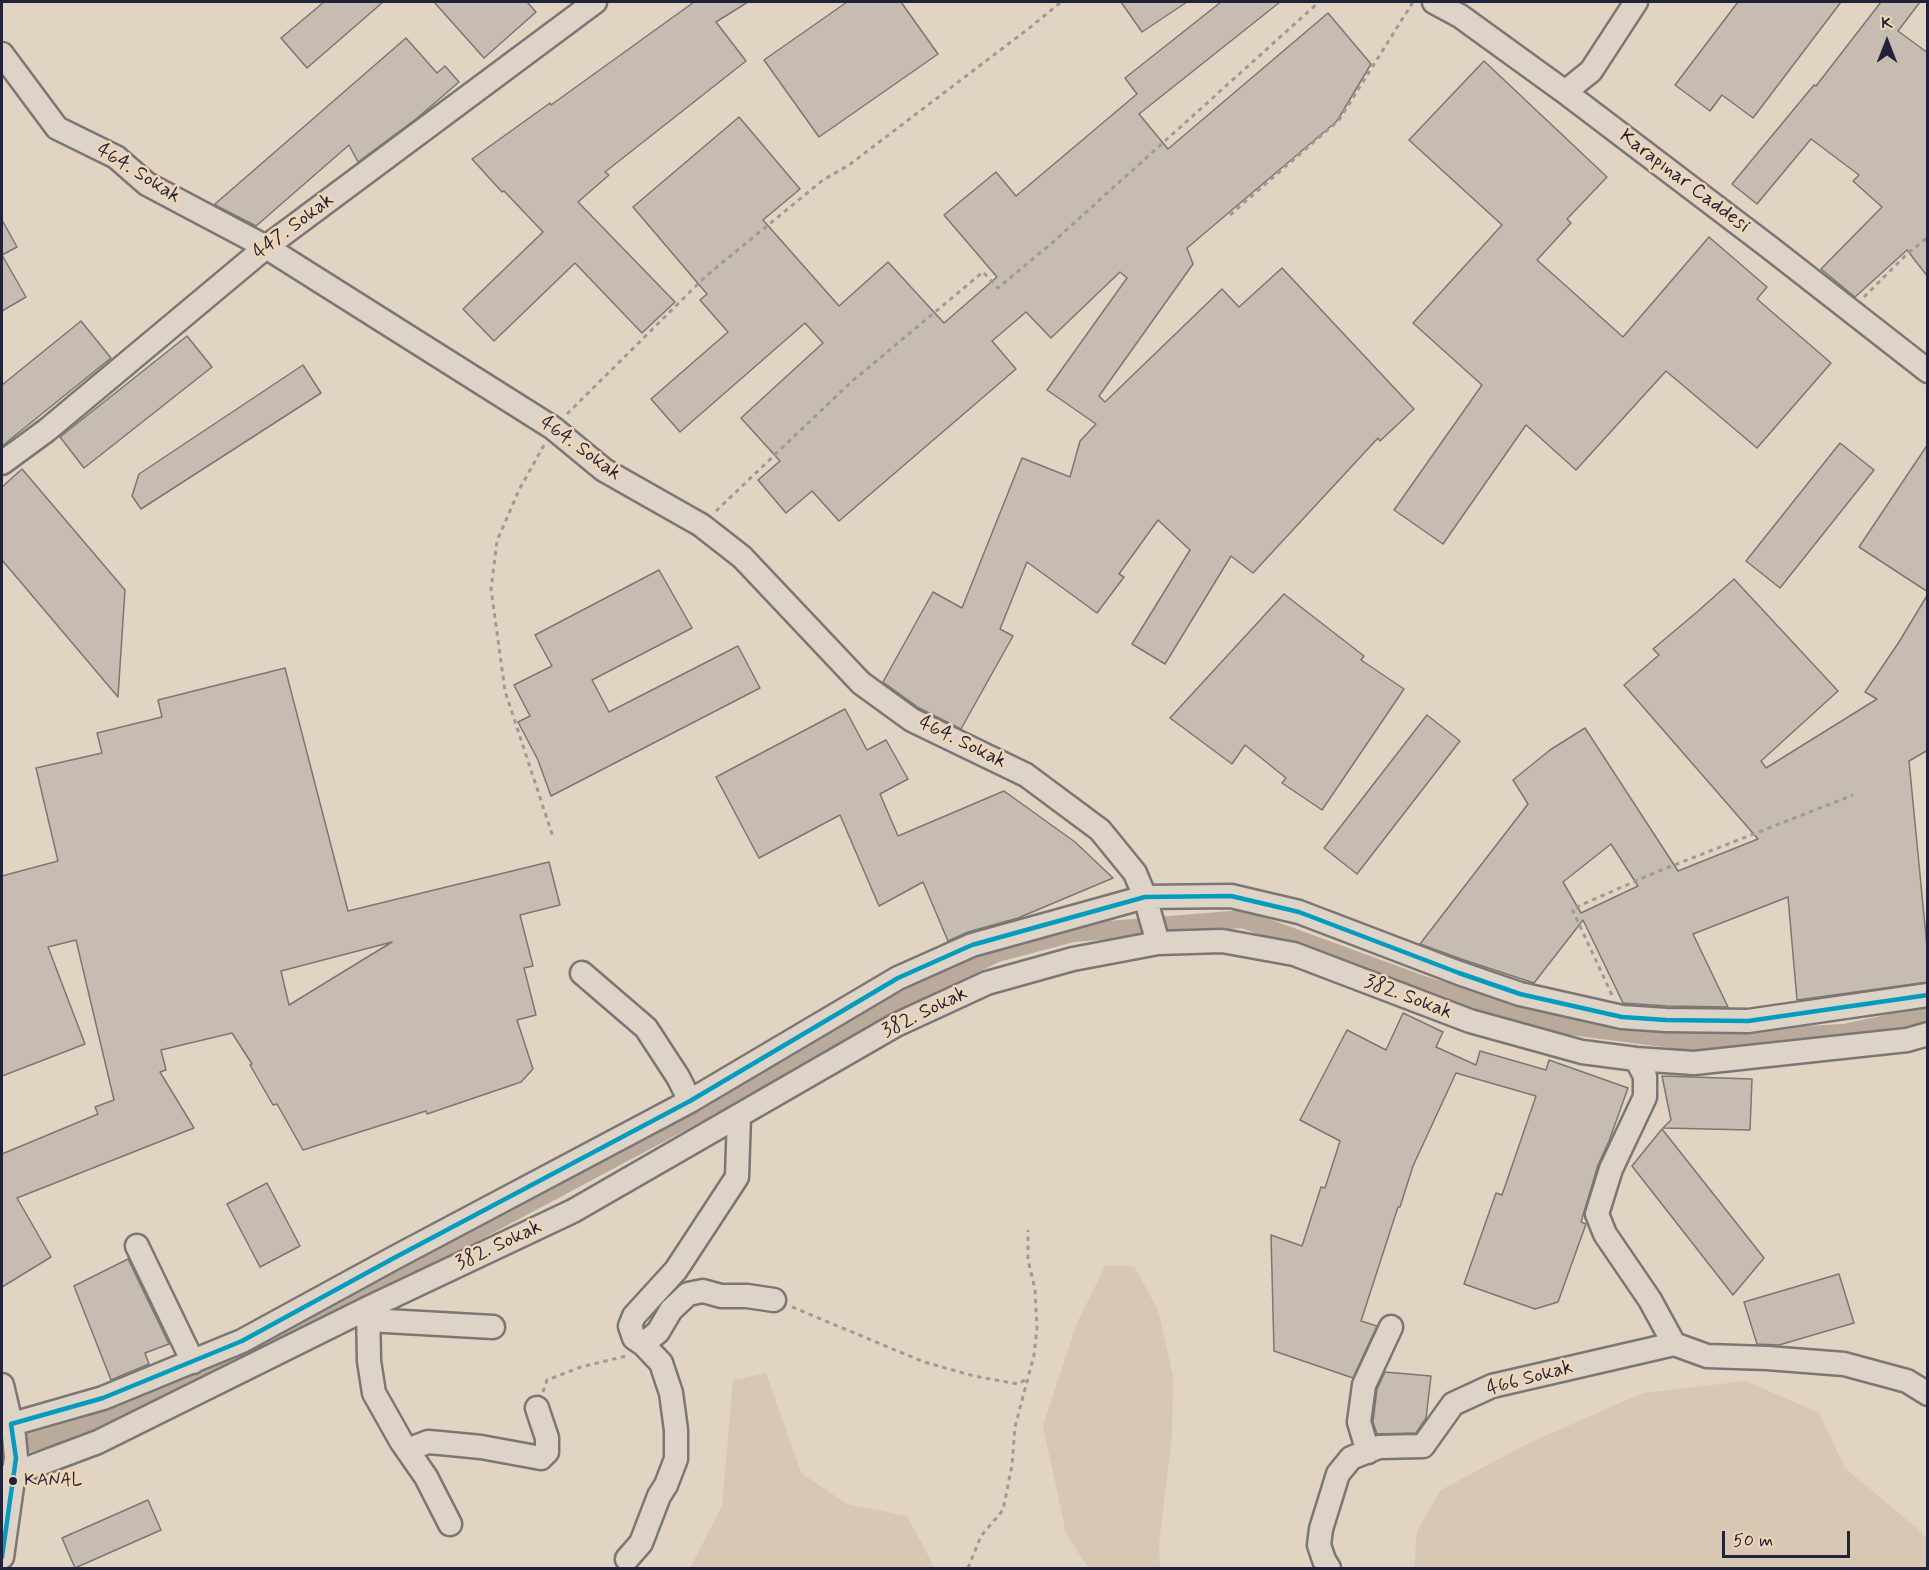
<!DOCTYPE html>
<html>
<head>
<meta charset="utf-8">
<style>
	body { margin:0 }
	#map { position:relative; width:1929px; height:1570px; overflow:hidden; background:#e1d4c3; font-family:Mynerve,sans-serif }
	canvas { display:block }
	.frame { position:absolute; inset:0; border:3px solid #22223b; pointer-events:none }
	.north { position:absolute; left:1857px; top:12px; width:60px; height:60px; -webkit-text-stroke:4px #eed6b6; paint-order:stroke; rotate:0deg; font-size:16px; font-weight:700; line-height:24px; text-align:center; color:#22223b }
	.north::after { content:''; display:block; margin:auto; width:21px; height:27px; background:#22223b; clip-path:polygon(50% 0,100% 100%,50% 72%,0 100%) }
	.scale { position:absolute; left:1722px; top:1531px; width:128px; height:27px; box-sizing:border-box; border:3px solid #22223b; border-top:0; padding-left:8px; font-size:18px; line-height:21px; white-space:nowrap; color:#22223b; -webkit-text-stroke:4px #eed6b6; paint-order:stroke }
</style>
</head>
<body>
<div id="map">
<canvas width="1929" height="1570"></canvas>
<div class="frame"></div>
<div class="north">K</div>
<div class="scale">50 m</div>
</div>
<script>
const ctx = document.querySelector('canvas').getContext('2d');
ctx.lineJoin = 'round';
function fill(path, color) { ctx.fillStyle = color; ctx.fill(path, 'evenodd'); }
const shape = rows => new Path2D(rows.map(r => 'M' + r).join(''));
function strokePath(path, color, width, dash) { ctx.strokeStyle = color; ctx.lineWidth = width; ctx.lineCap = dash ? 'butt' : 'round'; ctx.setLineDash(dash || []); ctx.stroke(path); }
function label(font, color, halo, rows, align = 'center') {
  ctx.font = font + ' Mynerve,sans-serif'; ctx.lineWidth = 5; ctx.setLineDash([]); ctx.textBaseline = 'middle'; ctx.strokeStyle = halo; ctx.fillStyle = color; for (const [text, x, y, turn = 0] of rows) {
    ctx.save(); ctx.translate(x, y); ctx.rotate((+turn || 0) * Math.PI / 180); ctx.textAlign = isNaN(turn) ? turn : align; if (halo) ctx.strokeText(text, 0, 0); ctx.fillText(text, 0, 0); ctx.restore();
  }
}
fill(shape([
	[1105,1266,1134,1266,1158,1310,1173,1376,1172,1438,1159,1543,1160,1568,1088,1568,1066,1533,1043,1426,1076,1325],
	[766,1373,801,1473,847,1504,907,1516,935,1568,690,1568,722,1506,733,1380],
	[1746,1381,1819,1413,1845,1468,1918,1529,1927,1539,1927,1568,1414,1568,1417,1531,1441,1490,1531,1442,1643,1393]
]), '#d8c7b2');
strokePath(shape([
	[2,1451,87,1426,333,1308,736,1093,932,985,997,953,1073,933,1243,919,1423,985,1556,1024,1687,1041,1844,1033,1928,1015]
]), '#b9aa9c', 18);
const building = shape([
	[324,2,383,2,307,68,281,38,324,2],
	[434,2,527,2,536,12,484,58,434,2],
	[694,2,748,2,716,22,746,61,605,172,609,175,578,202,675,302,642,333,575,263,494,341,463,309,543,232,504,191,502,192,472,159,550,103,551,105,694,2],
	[847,2,901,2,938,54,819,137,764,60,847,2],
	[1121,2,1187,2,1142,32,1121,2],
	[1221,2,1280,2,1139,114,1168,149,1328,13,1371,64,1337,121,1187,248,1193,264,1099,396,1105,402,1222,289,1239,307,1282,268,1414,409,1380,441,1378,438,1253,573,1231,556,1165,664,1132,644,1190,550,1158,520,1119,574,1124,577,1097,613,1027,562,1000,629,1013,636,961,729,919,708,883,682,933,592,962,608,1022,458,1070,477,1080,441,1096,424,1047,390,1127,278,1120,272,1051,338,1026,312,992,341,1016,369,839,521,812,491,786,513,758,480,780,461,741,418,823,343,805,323,680,432,651,399,728,332,700,300,707,294,633,207,739,117,800,189,763,220,839,306,888,262,944,323,997,277,944,215,996,172,1016,196,1137,94,1125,78,1221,2],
	[1738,2,1841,2,1753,118,1722,95,1710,111,1675,85,1738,2],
	[1881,2,1920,2,1898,31,1928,53,1928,277,1907,250,1855,297,1821,269,1882,207,1853,181,1859,175,1811,139,1757,204,1732,184,1814,85,1816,86,1881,2],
	[406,38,437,73,445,66,459,82,416,119,358,162,349,145,256,226,217,206,215,204,406,38],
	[1484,61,1607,177,1567,219,1571,223,1537,260,1623,337,1709,237,1767,287,1757,299,1831,363,1757,448,1666,371,1576,470,1526,425,1443,544,1394,510,1482,385,1413,323,1502,225,1409,140,1484,61],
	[2,220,17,247,2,255,26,297,2,311,2,220],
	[81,321,111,358,2,446,2,385,81,321],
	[187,336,212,367,84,468,60,437,187,336],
	[303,365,321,393,141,509,132,496,139,474,303,365],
	[1840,443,1874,470,1780,588,1746,561,1840,443],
	[1928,444,1928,592,1859,547,1928,444],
	[22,469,125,590,118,697,2,560,2,487,22,469],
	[659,570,692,628,592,680,609,712,738,646,760,688,551,796,538,760,518,722,530,716,514,685,552,666,535,635,659,570],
	[1734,579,1838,691,1761,761,1766,768,1877,699,1865,692,1899,642,1928,594,1928,750,1909,761,1928,957,1928,982,1797,1000,1788,897,1693,934,1728,1007,1667,1006,1623,1003,1583,920,1534,983,1464,960,1420,944,1528,804,1513,780,1550,750,1585,728,1678,871,1758,839,1624,685,1659,655,1653,649,1697,612,1734,579],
	[1611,844,1638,886,1581,913,1563,882,1611,844],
	[1284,594,1364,656,1361,660,1404,689,1322,810,1282,783,1286,778,1245,745,1232,764,1170,718,1284,594],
	[285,668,348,911,549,862,560,905,520,915,533,966,524,968,536,1015,517,1020,533,1069,521,1082,427,1114,426,1111,303,1150,277,1104,273,1105,250,1065,252,1064,232,1033,161,1050,166,1070,160,1072,194,1128,17,1198,51,1257,2,1287,2,1154,98,1114,95,1107,114,1100,76,940,48,947,85,1044,2,1076,2,876,58,861,36,768,102,753,97,733,162,717,158,700,285,668],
	[392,942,289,1005,281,971,392,942],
	[845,709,867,750,886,740,908,779,880,794,898,836,1004,791,1075,842,1113,878,1018,918,968,932,948,941,923,882,879,906,840,815,759,858,716,777,845,709],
	[1427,715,1460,741,1357,874,1324,848,1427,715],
	[1403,1013,1443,1032,1436,1047,1476,1065,1480,1051,1546,1070,1549,1060,1628,1088,1609,1141,1598,1165,1581,1222,1586,1224,1558,1302,1535,1309,1464,1284,1496,1193,1502,1195,1536,1096,1456,1073,1413,1166,1400,1207,1398,1207,1361,1321,1377,1326,1353,1378,1274,1351,1271,1235,1302,1246,1321,1187,1325,1188,1340,1141,1300,1120,1347,1030,1386,1050,1403,1013],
	[1662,1076,1752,1079,1750,1130,1663,1128,1671,1120,1662,1076],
	[1662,1129,1764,1258,1733,1295,1632,1166,1662,1129],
	[267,1183,300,1246,260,1267,227,1204,267,1183],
	[128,1259,169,1344,145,1353,149,1364,111,1380,74,1286,128,1259],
	[1839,1274,1854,1323,1779,1345,1757,1344,1744,1302,1839,1274],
	[1385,1372,1431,1376,1426,1418,1416,1433,1377,1434,1373,1422,1377,1389,1385,1372],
	[148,1500,161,1530,75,1568,62,1538,148,1500]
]);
fill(building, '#c6bcb1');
strokePath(building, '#7c7674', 1.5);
const minor = shape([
	[1434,2,1460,16,1565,92,1769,247,1928,371],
	[2,54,57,128,116,157,147,184,266,247,553,428,604,470,701,525,742,557,861,683,912,720,1026,775,1100,830,1135,873,1145,897,1158,943],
	[1565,92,1591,71,1636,2],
	[2,463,47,430,266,247,595,2],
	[582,973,646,1028,678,1077,690,1101],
	[1636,1059,1645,1076,1645,1097,1611,1169,1597,1214,1605,1234,1650,1300,1674,1344,1707,1356,1767,1358,1844,1364,1907,1381,1928,1394],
	[137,1246,193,1362],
	[368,1308,369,1361,374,1393,401,1441,426,1477,450,1524],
	[368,1320,493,1327],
	[643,1344,658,1332,671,1310,688,1294,703,1291,721,1296,747,1296,774,1300],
	[2,1385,14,1436,16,1458,2,1557],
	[2,1427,103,1398,242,1341,394,1258,690,1101,898,978,972,945,1145,897,1231,896,1299,912,1459,973,1520,994,1622,1017,1666,1020,1748,1021,1928,995],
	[407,1450,428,1442,440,1443,481,1447,541,1458,547,1452,547,1438,537,1408],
	[1368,1452,1359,1422,1364,1385,1391,1327],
	[2,1478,98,1442,368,1308,573,1211,896,1025,987,983,1073,959,1158,943,1222,941,1294,954,1470,1021,1582,1052,1636,1059,1694,1063,1907,1040,1928,1034],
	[627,1559,641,1543,659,1496,666,1485,676,1459,676,1430,671,1393,661,1363,643,1344,634,1338,630,1326,634,1316,676,1270,737,1177,739,1116],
	[1329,1568,1324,1560,1319,1545,1321,1529,1338,1474,1351,1458,1379,1447,1423,1446,1453,1404,1492,1386,1674,1344]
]);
strokePath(minor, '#7c7674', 27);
strokePath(shape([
	[1230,215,1339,120,1413,2],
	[1864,297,1907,254,1928,237],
	[567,414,706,276,823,180,849,165,1028,29,1061,2],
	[544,445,519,490,497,541,491,589,505,691,553,837],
	[716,511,850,383,983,272,998,288,1053,242,1319,2],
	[1612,995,1572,909,1654,873,1853,795],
	[792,1307,924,1362,974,1376,1018,1384,1028,1378],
	[543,1392,547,1380,581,1367,626,1356],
	[968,1568,981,1536,1003,1510,1012,1465,1015,1427,1034,1355,1037,1328,1035,1289,1028,1260,1028,1230]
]), '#a09a94', 3, [4.5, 4.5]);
strokePath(minor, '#ddd3c7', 22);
strokePath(shape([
	[11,1424,103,1398,242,1341,394,1258,690,1101,898,978,972,945,1145,897,1231,896,1299,912,1459,973,1520,994,1622,1017,1666,1020,1748,1021,1928,995],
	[2,1557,16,1458,11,1424]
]), '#039cbf', 4.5);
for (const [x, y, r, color] of [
	[13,1481,5,"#22223b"]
]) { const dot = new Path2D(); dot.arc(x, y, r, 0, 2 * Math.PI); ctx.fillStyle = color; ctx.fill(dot); strokePath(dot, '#eed6b6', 2); }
label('18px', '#22223b', '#eed6b6', [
	["KANAL",24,1481]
], 'left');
label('20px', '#22223b', '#eed6b6', [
	["464. Sokak",138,174,32],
	["Karapınar Caddesi",1684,182,37],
	["447. Sokak",294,227,-37],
	["464. Sokak",580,449,36],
	["464. Sokak",962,743,26],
	["382. Sokak",1408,998,21],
	["382. Sokak",925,1013,-26],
	["382. Sokak",499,1246,-25],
	["466 Sokak",1530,1379,-15]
]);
</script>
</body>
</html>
